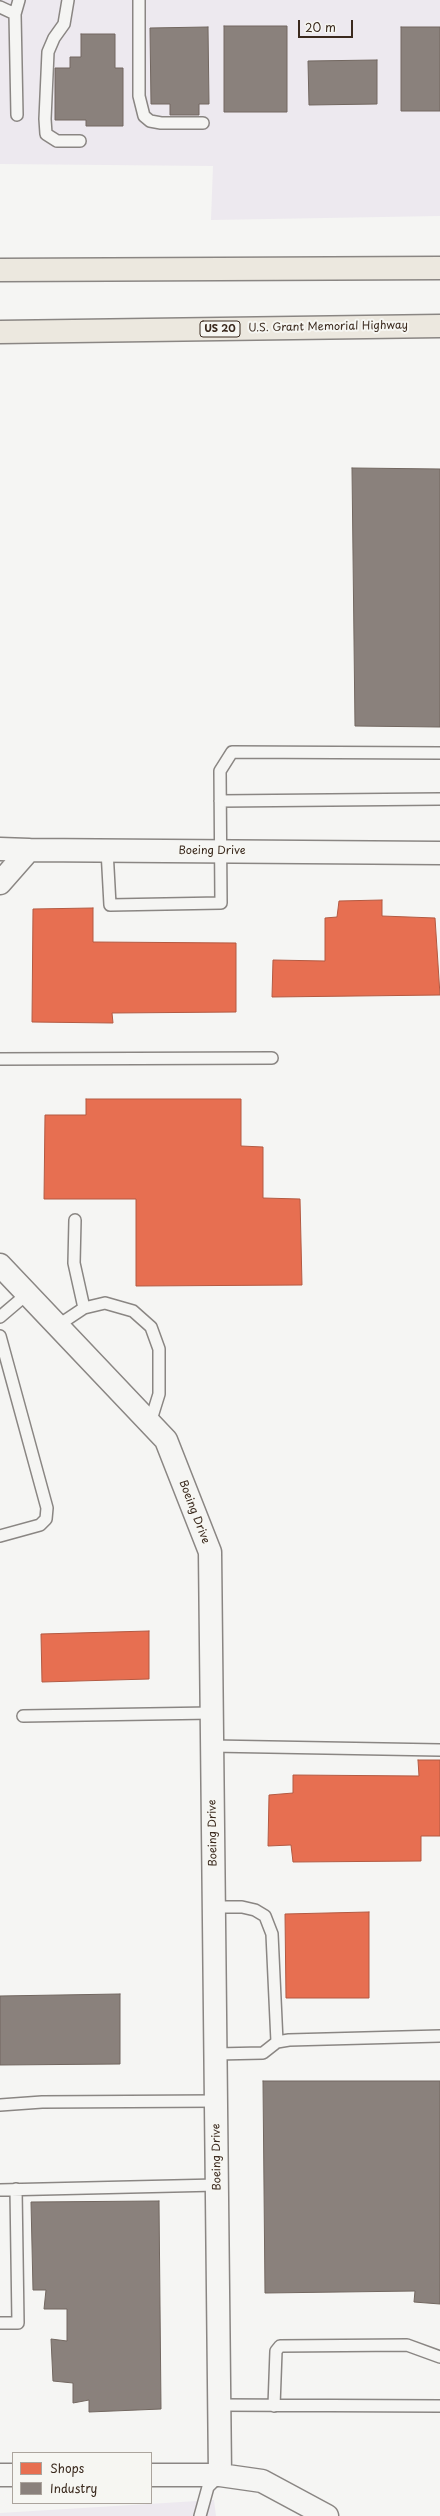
<!DOCTYPE html>
<html>
<head>
<meta charset="utf-8">
<style>
	body { margin:0 }
	#map { position:relative; width:440px; height:2516px; overflow:hidden; background:#f5f5f3; font-family:"Playpen Sans",sans-serif }
	canvas { display:block }
	.legend { position:absolute; left:12px; top:2452px; width:140px; height:52px; box-sizing:border-box; background:#f6f6f2; border:1px solid #aba49d; margin:0; padding:5px 7px; list-style:none; font-size:12px; color:#3b2a1e }
	.legend li { display:flex; align-items:center; gap:8px; height:20px }
	.legend b { width:20px; border:1px solid #aba49d }
	.scale { position:absolute; left:298px; top:20px; width:55px; height:18px; box-sizing:border-box; border:2px solid #3b2a1e; border-top:0; padding-left:5px; font-size:12px; line-height:14px; white-space:nowrap; color:#3b2a1e; -webkit-text-stroke:3px #f6f6f2; paint-order:stroke }
</style>
</head>
<body>
<div id="map">
<canvas width="440" height="2516"></canvas>
<ul class="legend">
<li><b style="height:11px;background:#e76f51"></b>Shops</li>
<li><b style="height:11px;background:#8a817c"></b>Industry</li>
</ul>
<div class="scale">20 m</div>
</div>
<script>
const ctx = document.querySelector('canvas').getContext('2d');
ctx.lineJoin = 'round';
function fill(path, color) { ctx.fillStyle = color; ctx.fill(path, 'evenodd'); }
const shape = rows => new Path2D(rows.map(r => 'M' + r).join(''));
function strokePath(path, color, width, dash) { ctx.strokeStyle = color; ctx.lineWidth = width; ctx.lineCap = dash ? 'butt' : 'round'; ctx.setLineDash(dash || []); ctx.stroke(path); }
function label(font, color, halo, rows, align = 'center') {
  ctx.font = font + ' "Playpen Sans",sans-serif'; ctx.lineWidth = 4; ctx.setLineDash([]); ctx.textBaseline = 'middle'; ctx.strokeStyle = halo; ctx.fillStyle = color; for (const [text, x, y, turn = 0] of rows) {
    ctx.save(); ctx.translate(x, y); ctx.rotate((+turn || 0) * Math.PI / 180); ctx.textAlign = isNaN(turn) ? turn : align; if (halo) ctx.strokeText(text, 0, 0); ctx.fillText(text, 0, 0); ctx.restore();
  }
}
fill(shape([
	[0,0,440,0,440,216,211,220,213,166,0,164],
	[214,2500,216,2516,0,2516,0,2513]
]), '#ede9ef');
const shops = shape([
	[382,900,382,916,435,918,440,995,272,997,273,960,325,961,325,918,337,917,339,901,382,900],
	[93,908,93,942,236,943,236,1012,112,1013,113,1023,32,1022,33,909,93,908],
	[86,1099,241,1099,241,1146,263,1147,263,1198,300,1199,302,1285,136,1286,136,1199,44,1199,45,1115,86,1115,86,1099],
	[149,1631,149,1679,42,1682,41,1634,149,1631],
	[418,1760,440,1760,440,1836,421,1836,421,1861,293,1862,291,1845,268,1846,269,1795,293,1793,293,1775,419,1776,418,1760],
	[369,1912,369,1998,286,1998,285,1914,369,1912]
]);
fill(shops, '#e76f51');
strokePath(shops, '#b35a42', 1);
const industry = shape([
	[224,26,287,26,287,112,224,112,224,26],
	[208,27,209,104,199,104,199,115,170,115,170,104,151,104,150,28,208,27],
	[401,27,440,27,440,111,401,111,401,27],
	[81,34,115,34,115,68,123,68,123,126,86,126,86,120,55,120,55,68,70,68,70,57,81,57,81,34],
	[377,60,377,104,309,105,308,61,377,60],
	[352,468,440,469,440,727,355,726,352,468],
	[120,1994,120,2064,0,2065,0,1996,120,1994],
	[263,2081,440,2081,440,2304,414,2302,415,2291,265,2293,263,2081],
	[159,2201,161,2409,89,2412,89,2400,73,2403,73,2383,53,2381,51,2339,67,2341,67,2309,44,2309,46,2290,33,2290,31,2202,159,2201]
]);
fill(industry, '#8a817c');
strokePath(industry, '#726760', 1);
const lane = shape([
	[68,0,64,24,54,38,48,52,45,119,46,134,57,141,80,141],
	[139,0,139,96,144,116,150,121,161,123,203,123],
	[0,7,15,14],
	[17,115,15,14,19,0],
	[220,801,440,799],
	[107,850,110,905,221,903,220,771,232,752,440,753],
	[0,1059,272,1058],
	[75,1220,74,1263,84,1308],
	[0,1317,27,1294],
	[57,1326,84,1308,105,1303,133,1311,151,1327,159,1349,159,1394,150,1423],
	[0,1336,47,1508,46,1519,40,1525,0,1536],
	[23,1716,212,1713],
	[212,1746,440,1750],
	[214,1907,242,1907,255,1910,265,1916,272,1934,277,2042],
	[216,2054,263,2053,277,2042,289,2040,440,2036],
	[0,2105,42,2102,216,2101],
	[0,2190,217,2185],
	[0,2323,18,2323,16,2189],
	[220,2405,440,2406],
	[274,2406,276,2351,280,2346,407,2345,440,2357],
	[200,2516,208,2487,219,2476]
]);
const street = shape([
	[0,849,29,850],
	[0,883,29,850,440,853],
	[0,1265,166,1440,210,1552,220,2475],
	[0,2475,13,2475],
	[151,2475,220,2475,262,2481,327,2516]
]);
const highway = shape([
	[0,270,440,268],
	[0,332,440,326]
]);
strokePath(lane, '#8a8683', 14);
strokePath(street, '#8a8683', 25);
strokePath(highway, '#8a8683', 25);
strokePath(lane, '#f5f5f3', 11);
strokePath(street, '#f5f5f3', 22);
strokePath(highway, '#ece8df', 22);
for (const [x, y, w] of [
	[220,329,40]
]) { const box = new Path2D(); box.roundRect(x - w / 2, y - 8, w, 16, 3); ctx.fillStyle = '#f6f6f2'; ctx.fill(box); strokePath(box, '#3b2a1e', 1); }
label('bold 10px', '#3b2a1e', null, [
	["US 20",220,329]
]);
label('11px', '#3b2a1e', '#f6f6f2', [
	["U.S. Grant Memorial Highway",328,327,-1],
	["Boeing Drive",212,851],
	["Boeing Drive",194,1512,69],
	["Boeing Drive",213,1833,-91],
	["Boeing Drive",217,2157,-91]
]);
</script>
</body>
</html>
